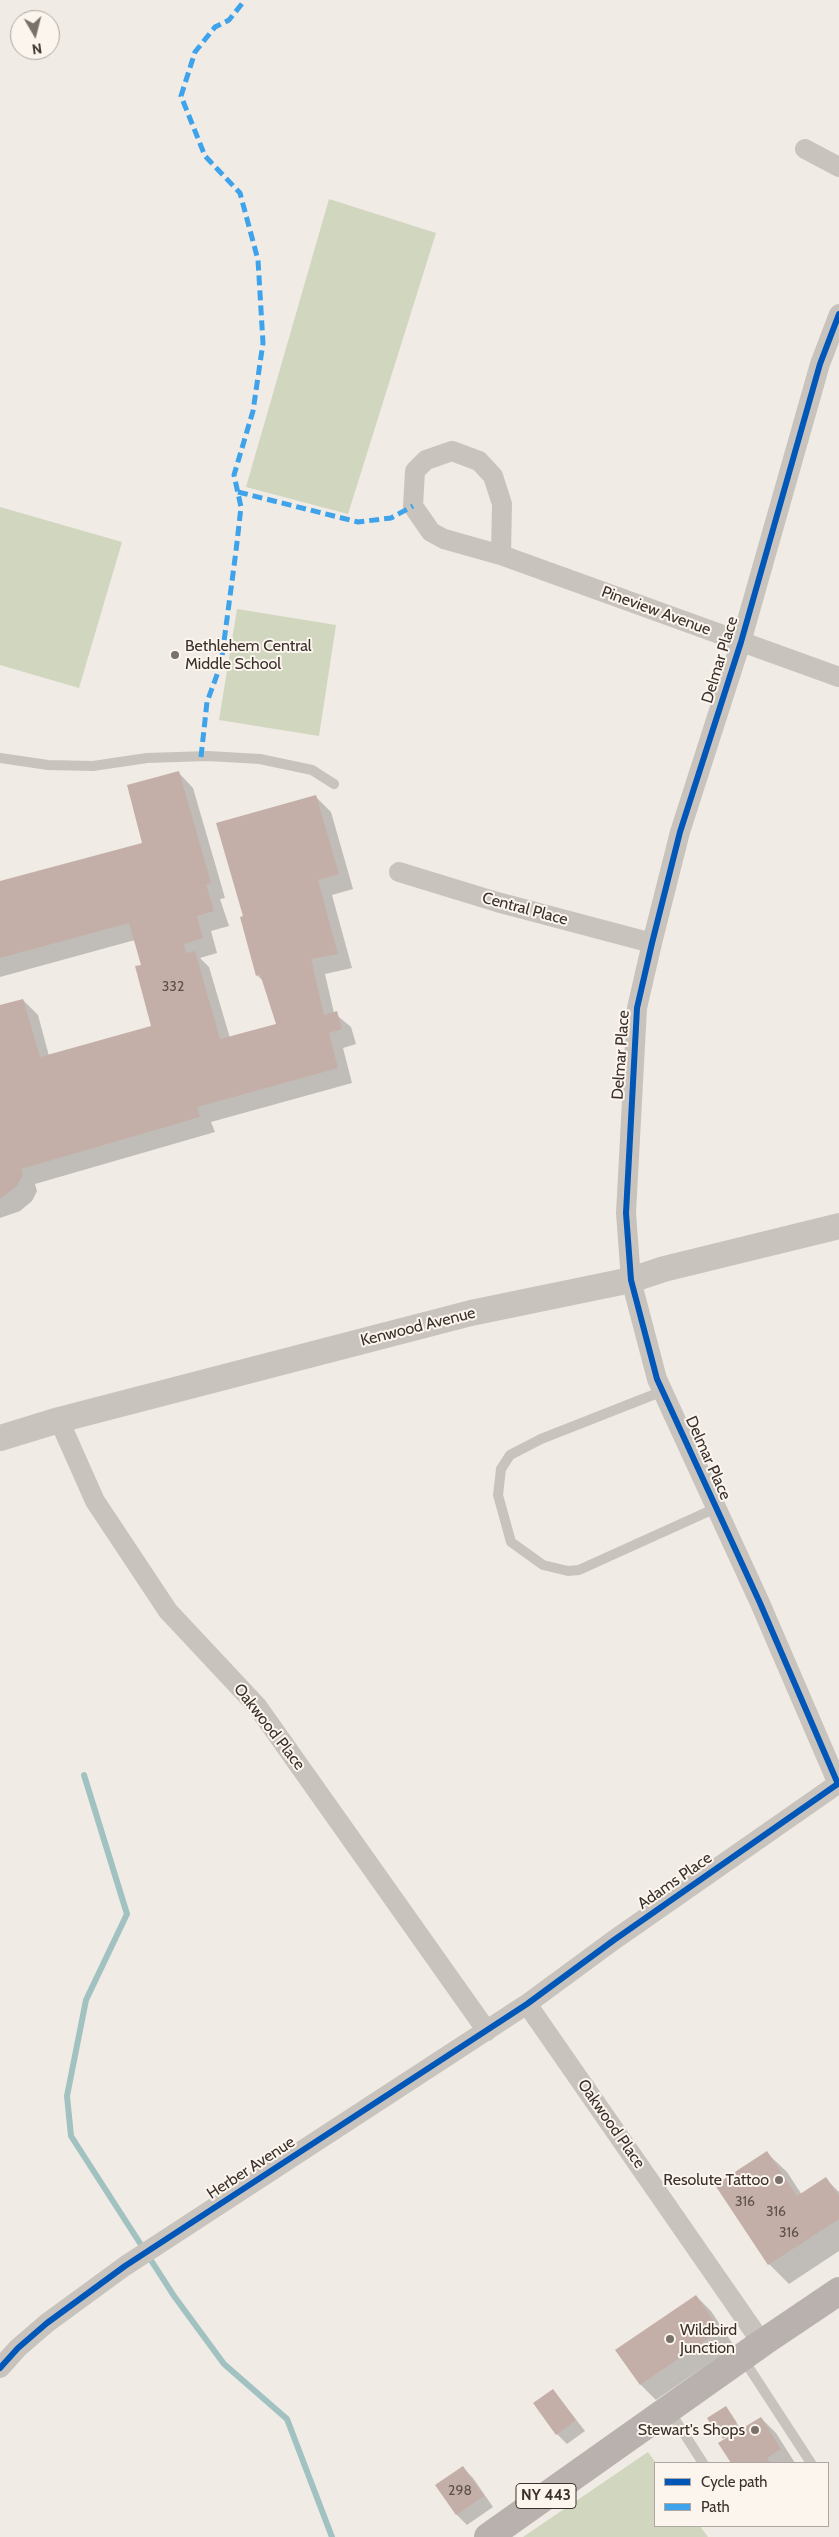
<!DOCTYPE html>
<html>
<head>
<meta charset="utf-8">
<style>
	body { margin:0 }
	#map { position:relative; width:839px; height:2537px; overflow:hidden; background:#f0ebe5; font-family:Cabin,sans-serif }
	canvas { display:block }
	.legend { position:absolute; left:654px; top:2462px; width:175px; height:65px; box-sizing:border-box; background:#fbf5ee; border:1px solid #aea6a0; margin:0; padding:6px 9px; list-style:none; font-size:15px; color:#3b302b }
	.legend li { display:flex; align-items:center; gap:10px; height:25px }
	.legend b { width:25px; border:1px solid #aea6a0 }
	.north { position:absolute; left:10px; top:10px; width:50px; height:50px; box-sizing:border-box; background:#fbf5ee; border:1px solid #aea6a0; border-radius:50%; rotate:172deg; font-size:14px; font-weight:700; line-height:20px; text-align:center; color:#3b302b }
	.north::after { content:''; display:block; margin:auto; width:18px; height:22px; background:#7a716c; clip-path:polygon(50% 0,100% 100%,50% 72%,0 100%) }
</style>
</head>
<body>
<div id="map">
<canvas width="839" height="2537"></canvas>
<ul class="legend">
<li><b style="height:6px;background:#0057b8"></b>Cycle path</li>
<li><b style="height:6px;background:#3fa3eb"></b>Path</li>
</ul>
<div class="north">N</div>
</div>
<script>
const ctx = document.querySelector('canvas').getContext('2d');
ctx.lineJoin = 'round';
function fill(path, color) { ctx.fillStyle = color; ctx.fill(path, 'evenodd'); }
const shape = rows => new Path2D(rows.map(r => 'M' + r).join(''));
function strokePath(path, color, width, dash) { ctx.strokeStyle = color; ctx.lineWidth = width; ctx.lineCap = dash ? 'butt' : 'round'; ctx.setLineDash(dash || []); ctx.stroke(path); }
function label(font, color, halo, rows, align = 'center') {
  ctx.font = font + ' Cabin,sans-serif'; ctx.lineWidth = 4; ctx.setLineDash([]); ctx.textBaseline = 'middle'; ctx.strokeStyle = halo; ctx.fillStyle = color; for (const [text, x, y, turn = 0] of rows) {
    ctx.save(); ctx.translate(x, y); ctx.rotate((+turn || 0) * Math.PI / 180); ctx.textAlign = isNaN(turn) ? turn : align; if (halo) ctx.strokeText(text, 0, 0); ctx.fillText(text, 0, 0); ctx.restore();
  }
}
fill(shape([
	[329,199,436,233,348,514,246,487],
	[0,507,122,542,79,688,0,665],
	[237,609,336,625,319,736,219,720],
	[648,2452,656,2463,655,2526,700,2526,708,2537,523,2537]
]), '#d1d6bf');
fill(shape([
	[178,772,193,788,225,898,220,899,229,926,211,931,217,953,200,958,209,967,230,1038,277,1025,264,982,257,975,245,917,316,797,331,812,353,889,332,895,352,968,325,974,334,1013,351,1027,356,1044,343,1048,352,1083,211,1122,215,1132,35,1184,37,1191,32,1201,20,1211,0,1218,0,1005,2,1006,23,1000,38,1015,49,1056,153,1027,143,965,135,940,0,977,0,883,143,844],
	[767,2153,787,2172,802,2195,826,2179,839,2192,839,2251,789,2284,769,2264,717,2186],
	[696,2296,711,2311,734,2346,656,2400,641,2385,617,2350],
	[553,2390,585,2431,567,2444,557,2434],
	[726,2408,740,2428,723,2439,709,2419],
	[761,2418,776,2433,795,2463,732,2463,720,2444],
	[463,2468,473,2478,493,2507,467,2525,457,2515,437,2486]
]), '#0003');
strokePath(shape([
	[84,1775,127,1914,86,2000,67,2096,71,2136,174,2296,224,2364,287,2419,332,2537]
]), '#a1c2c1', 6);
fill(shape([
	[179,771,211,883,206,884,214,911,197,916,203,938,184,944,186,953,195,951,220,1039,276,1024,260,974,256,976,240,917,243,916,216,823,316,795,339,874,318,880,338,954,311,959,324,1015,337,1011,342,1029,329,1033,338,1068,197,1107,200,1117,21,1169,23,1175,17,1186,0,1199,0,1005,23,999,40,1057,151,1026,135,966,141,965,129,923,0,958,0,881,142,843,127,785],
	[767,2151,797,2196,826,2177,839,2196,839,2219,768,2265,715,2185],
	[696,2295,720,2330,640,2385,615,2350],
	[553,2389,576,2420,556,2435,533,2403],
	[726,2406,737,2423,717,2435,707,2418],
	[761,2417,781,2449,767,2458,770,2463,731,2463,718,2443],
	[463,2466,484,2496,456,2515,435,2485]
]), '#c3afa7');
strokePath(shape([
	[0,758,48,765,93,766,147,758,208,756,260,759,312,770,334,784],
	[663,1391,541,1439,510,1455,501,1469,498,1495,511,1542,543,1565,568,1571,579,1570,716,1508],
	[742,2357,811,2463],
	[669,2410,703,2463]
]), '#c9c3be', 10);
strokePath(shape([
	[805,149,839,167],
	[452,451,479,461,493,476,502,504,501,555,444,539,431,532,413,506,415,471,426,460,452,451],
	[501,555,839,677],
	[399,872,497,902,652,943],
	[59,1420,95,1501,168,1611,257,1706,487,2031],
	[838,1784,760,1603,657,1379,631,1280,626,1213,637,1008,652,943,680,832,741,642,820,364,839,314],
	[527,2004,762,2343],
	[0,2368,18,2348,47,2323,125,2266,527,2004,614,1940,839,1783]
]), '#c9c3be', 20);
strokePath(shape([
	[0,1438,59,1420,471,1313,631,1280,664,1269,839,1226]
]), '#c9c3be', 26);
strokePath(shape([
	[488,2537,762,2343,839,2291]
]), '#b8b1ad', 28);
strokePath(shape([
	[238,492,358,522,391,518,413,506],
	[201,757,207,702,221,664,236,551,241,507,234,475,253,411,263,343,258,260,240,193,205,156,181,96,195,52,215,27,229,20,245,0]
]), '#3fa3eb', 5, [10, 5]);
strokePath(shape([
	[838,1784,760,1603,657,1379,631,1280,626,1213,637,1008,652,943,680,832,741,642,820,364,839,314],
	[0,2368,18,2348,47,2323,125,2266,527,2004,614,1940,839,1783]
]), '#0057b8', 6);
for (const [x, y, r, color] of [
	[175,655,5,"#7a716c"],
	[779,2180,5,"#7a716c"],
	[670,2339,5,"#7a716c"],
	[755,2430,5,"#7a716c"]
]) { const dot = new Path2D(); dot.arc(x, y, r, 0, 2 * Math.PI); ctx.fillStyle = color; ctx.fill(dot); strokePath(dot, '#fbf5ee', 2); }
label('14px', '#5d504a', null, [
	["332",173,987],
	["316",745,2202],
	["316",776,2212],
	["316",789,2233],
	["298",460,2491]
]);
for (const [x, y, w] of [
	[546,2496,60]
]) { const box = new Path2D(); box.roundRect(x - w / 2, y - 12.5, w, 25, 4); ctx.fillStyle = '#fbf5ee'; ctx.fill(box); strokePath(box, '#3b302b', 1); }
label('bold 15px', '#3b302b', null, [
	["NY 443",546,2496]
]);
label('16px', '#3b302b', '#fbf5ee', [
	["Pineview Avenue",656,611,20],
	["Delmar Place",720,660,-73],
	["Central Place",525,909,15],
	["Delmar Place",621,1055,-86],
	["Kenwood Avenue",418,1327,-14],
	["Delmar Place",708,1458,66],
	["Oakwood Place",269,1727,52],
	["Adams Place",675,1881,-35],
	["Oakwood Place",611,2124,55],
	["Herber Avenue",251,2168,-33]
]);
label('16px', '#3b302b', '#fbf5ee', [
	["Bethlehem Central",185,646],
	["Middle School",185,664],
	["Resolute Tattoo",769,2180,"right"],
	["Wildbird",680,2330],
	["Junction",680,2348],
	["Stewart's Shops",745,2430,"right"]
], 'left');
</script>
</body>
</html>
